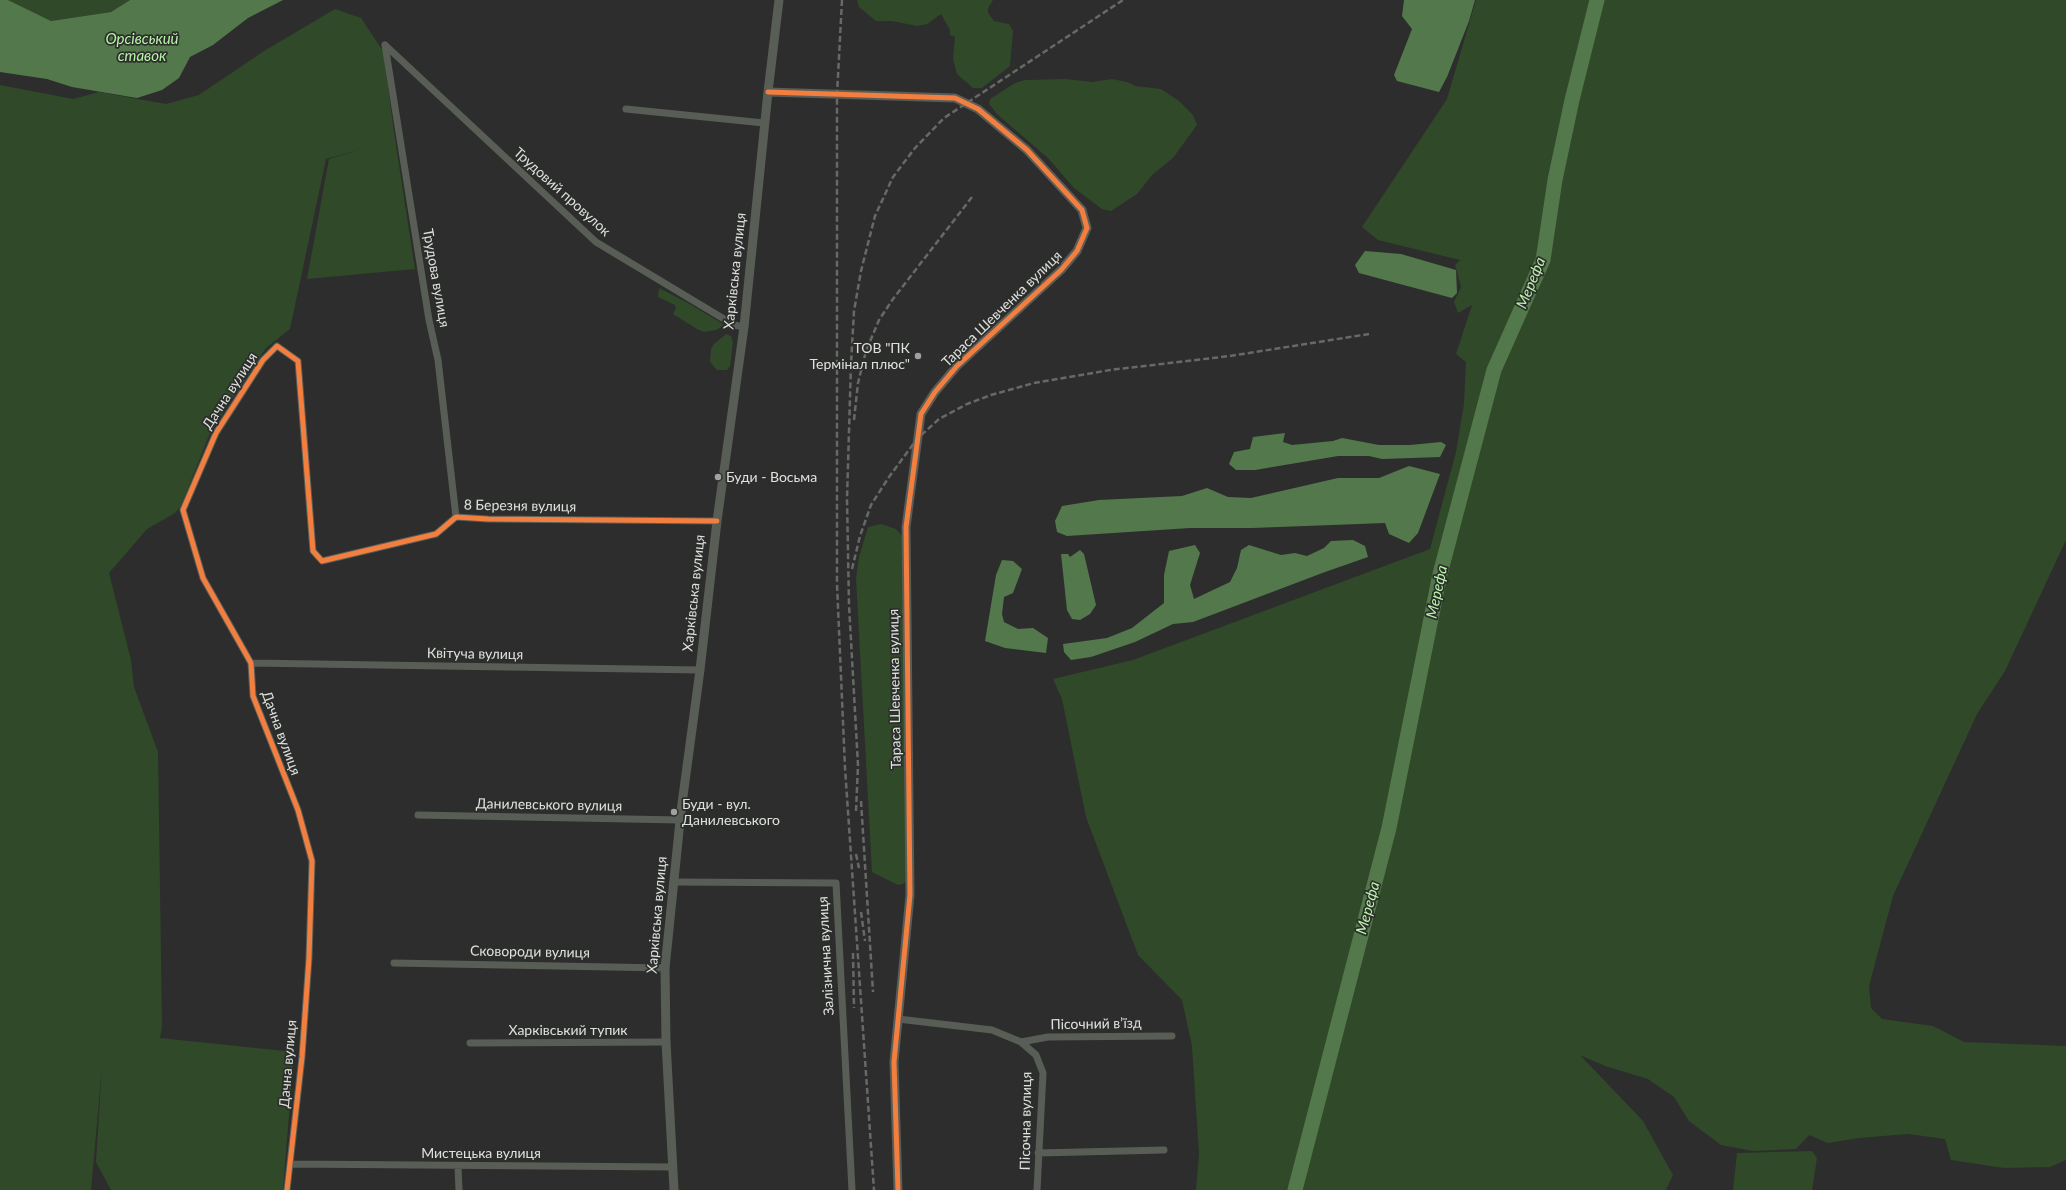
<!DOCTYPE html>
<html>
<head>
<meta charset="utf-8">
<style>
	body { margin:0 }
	canvas { display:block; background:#2c2d2c }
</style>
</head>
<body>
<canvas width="2066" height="1190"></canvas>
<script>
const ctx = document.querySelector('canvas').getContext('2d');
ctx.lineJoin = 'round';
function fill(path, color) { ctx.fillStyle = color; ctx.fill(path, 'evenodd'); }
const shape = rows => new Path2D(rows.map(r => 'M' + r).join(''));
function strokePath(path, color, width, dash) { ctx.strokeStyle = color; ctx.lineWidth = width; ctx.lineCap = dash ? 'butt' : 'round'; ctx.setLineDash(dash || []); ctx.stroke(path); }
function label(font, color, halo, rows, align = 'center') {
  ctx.font = font + ' Lato,sans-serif'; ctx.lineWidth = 3.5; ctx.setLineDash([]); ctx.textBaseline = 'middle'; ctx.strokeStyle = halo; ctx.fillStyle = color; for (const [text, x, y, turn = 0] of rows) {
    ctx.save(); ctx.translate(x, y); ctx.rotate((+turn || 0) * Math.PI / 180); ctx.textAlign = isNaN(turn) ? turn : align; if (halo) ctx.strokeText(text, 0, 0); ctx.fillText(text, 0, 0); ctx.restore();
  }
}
fill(shape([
	[8,0,130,0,111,12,51,21],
	[857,0,993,0,988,8,988,13,994,21,1009,24,1013,31,1010,66,982,88,973,88,957,74,953,59,955,37,950,35,950,30,941,14,927,24,917,26,892,21,876,21,859,7],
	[1476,0,2066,0,2066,540,2005,671,1977,714,1893,896,1869,986,1871,1008,1882,1019,1933,1026,1964,1042,2066,1046,2066,1160,2050,1167,2004,1168,1951,1160,1945,1139,1908,1134,1859,1138,1828,1143,1809,1135,1796,1149,1753,1151,1721,1145,1689,1121,1674,1097,1648,1079,1605,1066,1580,1055,1643,1121,1673,1175,1666,1190,1196,1190,1199,1154,1192,1046,1182,1000,1138,955,1086,817,1062,699,1053,679,1133,660,1430,549,1456,452,1464,404,1466,362,1456,354,1472,305,1458,313,1454,302,1461,287,1455,265,1460,260,1378,240,1362,227,1447,99],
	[335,9,361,18,383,51,395,139,415,269,307,279,329,159,362,149,326,159,290,329,266,348,210,433,181,506,175,513,147,529,109,573,131,660,134,687,158,752,162,1026,160,1038,294,1052,283,1190,111,1190,96,1162,102,1067,91,1190,0,1190,0,85,73,99,99,92,166,104,199,95,264,51],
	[1066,79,1092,82,1112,79,1127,82,1135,86,1161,89,1179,101,1193,115,1197,125,1173,158,1153,174,1137,194,1111,211,1102,209,1074,188,1048,158,998,115,989,104,990,99,1015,83,1025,80],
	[659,288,688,303,723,324,723,326,716,330,704,332,697,329,673,314,676,309,675,305,658,297],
	[726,334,731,336,733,342,730,366,727,370,717,370,710,362,711,349,714,344],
	[881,524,896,529,903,537,909,879,903,884,898,885,872,872,856,578,859,557,868,527],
	[1812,1151,1817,1158,1812,1190,1733,1190,1737,1153]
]), '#2f4929');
fill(shape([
	[0,0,8,0,51,21,111,12,130,0,283,0,248,18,213,45,190,57,179,78,162,90,137,98,72,87,47,79,0,72],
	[1404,0,1475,0,1469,21,1447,77,1439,92,1397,81,1394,75,1412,29,1402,16],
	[1365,251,1401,254,1456,270,1457,293,1452,298,1359,273,1355,265],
	[1285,433,1283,442,1292,445,1333,441,1342,438,1379,445,1410,445,1441,442,1446,445,1440,457,1382,459,1369,456,1338,456,1255,470,1236,470,1229,464,1234,452,1250,449,1253,437],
	[1409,466,1440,474,1418,533,1409,543,1389,534,1385,523,1252,528,1190,528,1067,536,1057,532,1055,521,1062,506,1099,500,1182,496,1207,488,1228,497,1251,498,1338,478,1379,478],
	[1353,540,1365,546,1368,557,1325,572,1193,622,1173,624,1135,642,1091,657,1071,660,1064,652,1063,644,1107,638,1132,628,1164,603,1164,575,1169,551,1195,545,1200,553,1190,585,1194,599,1230,582,1237,568,1241,550,1249,545,1281,555,1295,553,1307,556,1324,548,1331,541],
	[1080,550,1084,554,1096,605,1090,614,1080,620,1072,619,1067,610,1061,554,1068,554,1070,557],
	[1002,560,1013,561,1022,569,1013,593,1004,597,1002,614,1004,622,1018,629,1033,628,1048,638,1046,653,1005,648,985,641,996,575]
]), '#53784b');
strokePath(shape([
	[1295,1190,1389,828,1440,574,1494,370,1543,260,1555,180,1572,100,1597,0]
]), '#53784b', 15);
strokePath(shape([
	[385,45,429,320,438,360,456,517],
	[385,45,596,242,734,325,744,327],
	[626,109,764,123],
	[251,663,700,670],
	[418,815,680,820],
	[673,882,836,883,852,1190],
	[394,963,665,968],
	[898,1019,992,1030,1021,1042,1036,1055,1043,1073,1037,1190],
	[1021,1042,1048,1037,1172,1036],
	[470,1043,666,1042],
	[1038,1153,1164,1150],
	[290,1164,673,1167],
	[458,1166,459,1190],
	[287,1190,302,1057,309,958,312,861,298,810,253,696,251,663,203,578,183,510,216,433,263,360,277,346,298,361,313,551,322,561,436,534,456,517,488,519,717,521]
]), '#585d56', 7);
strokePath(shape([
	[768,92,955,98,978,109,1027,150,1082,210,1087,228,1077,251,1061,270,957,366,935,392,921,414,906,527,910,895,894,1062,898,1190],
	[674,1190,666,1042,665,968,681,811,700,670,717,521,744,327,768,92,779,0]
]), '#585d56', 9);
strokePath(shape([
	[842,0,837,95,837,584,845,768,874,1190],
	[854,420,858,383,866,351,879,320,893,299,972,197],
	[852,569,860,536,871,505,889,477,917,439,939,419,967,404,991,395,1034,383,1110,370,1230,356,1369,334],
	[861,801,873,992],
	[856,811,858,765,849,605,847,499,851,364,854,311,861,271,875,216,893,177,915,148,944,118,1123,0],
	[856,854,859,868],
	[861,912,865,941],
	[853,953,854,1008]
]), '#676966', 2.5, [6, 3]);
strokePath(shape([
	[768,92,955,98,978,109,1027,150,1082,210,1087,228,1077,251,1061,270,957,366,935,392,921,414,906,527,910,895,894,1062,898,1190],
	[287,1190,302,1057,309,958,312,861,298,810,253,696,251,663,203,578,183,510,216,433,263,360,277,346,298,361,313,551,322,561,436,534,456,517,488,519,717,521]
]), '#f27e40', 5);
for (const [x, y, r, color] of [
	[918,356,4,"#a0a2a0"],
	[718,477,4,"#a0a2a0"],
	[674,812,4,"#a0a2a0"]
]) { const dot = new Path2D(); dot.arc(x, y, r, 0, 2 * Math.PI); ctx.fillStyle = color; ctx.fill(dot); strokePath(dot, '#2c2e2b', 1.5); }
label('14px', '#dfe1df', '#2c2e2b', [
	["Трудовий провулок",562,192,42],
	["Харківська вулиця",735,271,-84],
	["Трудова вулиця",436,278,80],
	["Тараса Шевченка вулиця",1002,309,-44],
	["Дачна вулиця",230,391,-57],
	["8 Березня вулиця",520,506,1],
	["Харківська вулиця",694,593,-84],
	["Квітуча вулиця",475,654,1],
	["Тараса Шевченка вулиця",895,689,-91],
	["Дачна вулиця",281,733,70],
	["Данилевського вулиця",549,805,1],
	["Харківська вулиця",657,915,-85],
	["Сковороди вулиця",530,952,1],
	["Залізнична вулиця",826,956,-93],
	["Пісочний в’їзд",1096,1024,-1],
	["Харківський тупик",568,1030],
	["Дачна вулиця",288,1064,-85],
	["Пісочна вулиця",1026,1121,-89],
	["Мистецька вулиця",481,1153]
]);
label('14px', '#dfe1df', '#2c2e2b', [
	["ТОВ \"ПК",910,348,"right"],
	["Термінал плюс\"",910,364,"right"],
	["Буди - Восьма",726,477],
	["Буди - вул.",682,804],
	["Данилевського",682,820]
], 'left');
label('italic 15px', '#b8f4aa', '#2c2e2b', [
	["Орсівський",142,39],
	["ставок",142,56],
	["Мерефа",1531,283,-68],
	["Мерефа",1437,592,-78],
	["Мерефа",1368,908,-75]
]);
</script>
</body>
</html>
